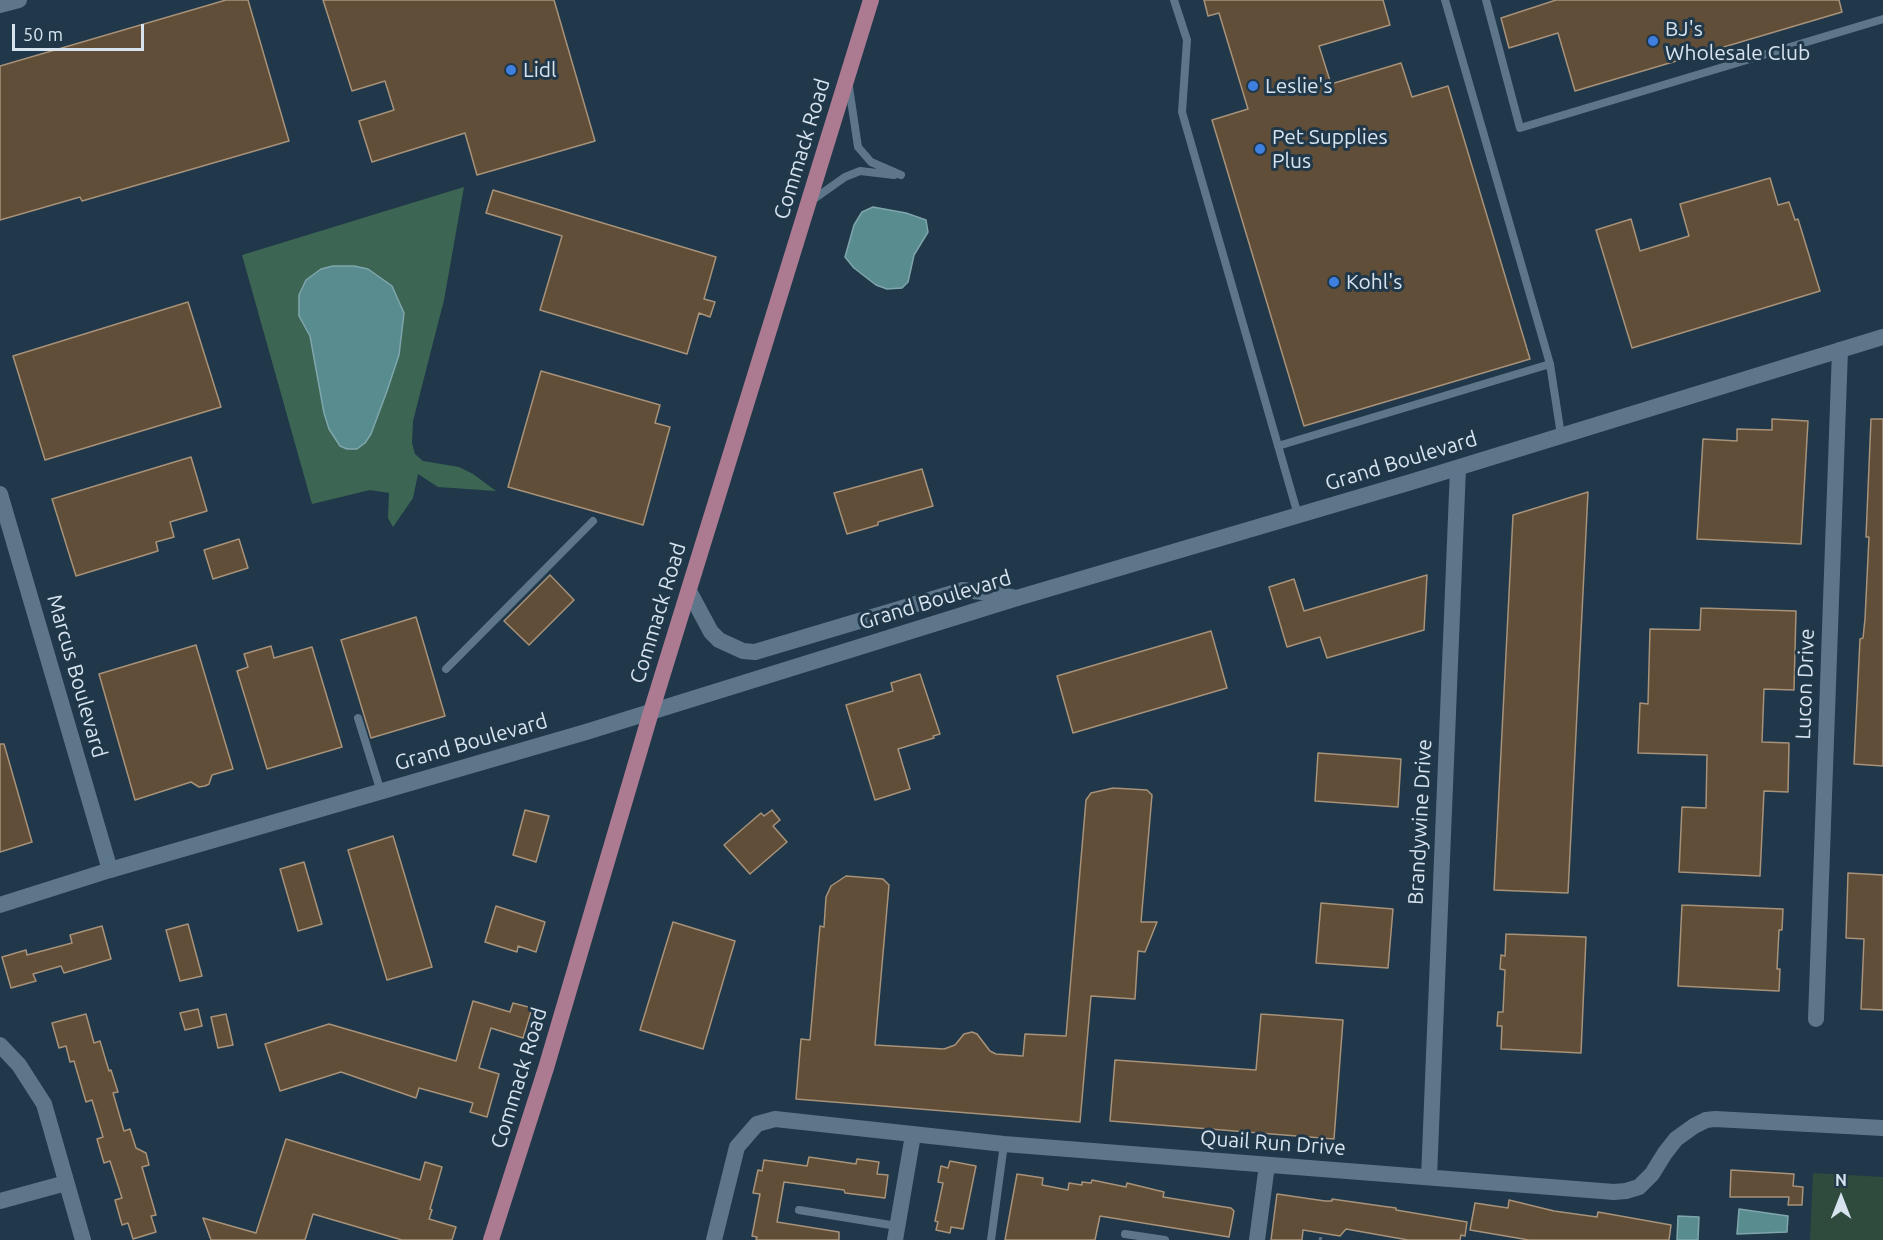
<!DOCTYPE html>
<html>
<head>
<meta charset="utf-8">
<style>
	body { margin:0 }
	#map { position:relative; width:1883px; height:1240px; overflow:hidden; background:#203849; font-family:Ubuntu,sans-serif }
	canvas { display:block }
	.north { position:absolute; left:1811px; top:1168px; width:60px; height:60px; -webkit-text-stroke:4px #203849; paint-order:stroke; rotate:0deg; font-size:16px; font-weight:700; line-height:24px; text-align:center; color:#d7e4f0 }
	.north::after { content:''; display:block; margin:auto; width:21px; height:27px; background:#d7e4f0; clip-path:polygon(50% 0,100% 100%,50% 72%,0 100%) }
	.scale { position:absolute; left:12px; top:24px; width:132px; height:27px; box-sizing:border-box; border:3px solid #d7e4f0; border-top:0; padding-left:8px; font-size:18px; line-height:21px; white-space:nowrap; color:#d7e4f0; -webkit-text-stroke:4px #203849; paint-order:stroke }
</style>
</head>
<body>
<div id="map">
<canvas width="1883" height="1240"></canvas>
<div class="north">N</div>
<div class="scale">50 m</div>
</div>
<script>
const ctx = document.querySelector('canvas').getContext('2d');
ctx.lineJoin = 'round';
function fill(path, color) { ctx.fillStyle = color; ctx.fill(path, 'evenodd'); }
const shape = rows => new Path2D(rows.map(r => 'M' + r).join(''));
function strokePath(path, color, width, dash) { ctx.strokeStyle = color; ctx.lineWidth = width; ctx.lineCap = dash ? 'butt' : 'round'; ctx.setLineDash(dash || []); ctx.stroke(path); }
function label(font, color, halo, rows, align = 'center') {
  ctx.font = font + ' Ubuntu,sans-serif'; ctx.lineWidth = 6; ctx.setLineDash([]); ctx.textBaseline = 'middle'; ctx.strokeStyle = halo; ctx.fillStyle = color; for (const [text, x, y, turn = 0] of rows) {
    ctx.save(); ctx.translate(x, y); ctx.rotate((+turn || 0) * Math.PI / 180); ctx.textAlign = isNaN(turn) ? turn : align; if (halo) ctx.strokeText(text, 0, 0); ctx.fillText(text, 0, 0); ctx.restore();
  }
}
fill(shape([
	[1813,1173,1883,1177,1883,1240,1810,1240]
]), '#2e4b3e');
fill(shape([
	[464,187,444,300,413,421,412,443,415,454,423,461,459,467,473,474,496,491,438,487,418,474,413,498,393,527,388,518,389,493,370,490,312,504,242,255],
	[333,266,354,266,392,286,404,313,399,355,371,434,324,413,310,336]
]), '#3c6553');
const water = shape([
	[873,207,906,213,926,220,928,232,914,255,908,282,902,288,887,289,876,285,854,268,845,257,854,225,862,212,873,207],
	[333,266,354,266,368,269,378,276,392,286,404,313,399,355,387,391,371,434,365,443,357,449,347,449,340,446,329,429,324,413,310,336,299,316,299,295,306,280,321,269,333,266],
	[1739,1209,1788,1216,1787,1232,1737,1234,1739,1209],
	[1678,1216,1699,1217,1698,1240,1677,1240,1678,1216]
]);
fill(water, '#598c8f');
strokePath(water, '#7fa6ac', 1.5);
const building = shape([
	[226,0,248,0,289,141,82,201,80,197,0,220,0,66,226,0],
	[323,0,554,0,595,141,477,175,465,133,372,162,359,121,394,110,385,81,352,91,323,0],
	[1204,0,1383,0,1390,25,1319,46,1331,84,1401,63,1412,97,1448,86,1530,359,1304,426,1212,120,1248,109,1219,13,1208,16,1204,0],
	[1556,0,1839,0,1842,12,1575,91,1558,33,1509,48,1501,18,1556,0],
	[1770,178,1778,205,1789,202,1795,220,1798,219,1820,291,1632,348,1596,230,1631,219,1640,251,1689,236,1680,204,1770,178],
	[493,190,716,257,704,299,715,302,710,317,699,313,687,354,540,310,562,236,486,213,493,190],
	[188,302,221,407,45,460,13,356,188,302],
	[541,371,660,405,655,423,670,427,643,525,508,487,541,371],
	[1772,419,1808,421,1801,544,1697,539,1703,439,1737,441,1737,429,1772,430,1772,419],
	[1871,419,1883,419,1883,766,1854,764,1860,639,1863,638,1865,619,1869,537,1866,537,1871,419],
	[191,457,207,511,170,522,174,537,156,542,158,551,76,576,52,499,191,457],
	[922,469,933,506,878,522,878,525,847,534,834,493,922,469],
	[1588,492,1568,893,1494,890,1513,515,1588,492],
	[239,539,248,568,213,579,204,550,239,539],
	[550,575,574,600,529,645,504,621,550,575],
	[1427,575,1424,630,1327,658,1320,637,1287,647,1269,587,1294,579,1304,611,1427,575],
	[1701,608,1796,611,1794,690,1764,689,1762,742,1789,743,1788,792,1764,791,1760,876,1679,872,1682,807,1706,808,1707,755,1638,753,1640,703,1648,704,1650,629,1700,630,1701,608],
	[416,617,445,716,371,738,341,640,416,617],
	[1211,631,1227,688,1073,733,1057,676,1211,631],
	[196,645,233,769,212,775,209,784,205,786,199,787,191,782,135,800,99,674,196,645],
	[271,646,274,658,312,647,342,747,267,769,237,671,248,667,244,654,271,646],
	[920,674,940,734,933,736,934,738,898,749,910,789,875,800,846,705,893,691,891,683,920,674],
	[0,744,4,744,32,842,0,852,0,744],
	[1318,753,1401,759,1398,807,1315,801,1318,753],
	[1113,788,1147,790,1152,795,1141,922,1157,922,1145,952,1138,951,1135,999,1091,996,1080,1122,796,1099,801,1039,810,1040,820,926,824,927,826,897,831,886,846,876,883,879,889,885,875,1045,944,1049,955,1045,964,1034,972,1032,977,1034,990,1051,996,1054,1023,1056,1025,1034,1066,1036,1086,800,1091,793,1113,788],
	[525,810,549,816,536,862,513,855,525,810],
	[772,810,780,820,773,826,787,842,750,874,724,845,761,813,764,816,772,810],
	[393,836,432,967,387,980,348,850,393,836],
	[304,862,322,924,298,931,280,869,304,862],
	[1848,873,1883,875,1883,1010,1861,1009,1864,939,1846,938,1848,873],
	[1321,903,1393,909,1388,968,1316,963,1321,903],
	[1682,905,1783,909,1782,930,1779,930,1777,969,1780,969,1779,991,1678,986,1682,905],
	[496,906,545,922,536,952,518,946,517,952,485,942,496,906],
	[673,922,735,941,703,1049,640,1030,673,922],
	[188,924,202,976,180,981,166,930,188,924],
	[102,926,111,959,64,973,61,966,33,974,36,981,11,988,2,957,26,950,27,955,72,943,70,935,102,926],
	[1506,934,1586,937,1581,1053,1501,1049,1502,1026,1497,1026,1498,1012,1503,1012,1505,970,1500,969,1501,955,1505,956,1506,934],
	[473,1001,510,1012,513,1003,532,1008,523,1038,491,1028,479,1068,499,1074,487,1117,470,1112,473,1103,419,1088,416,1098,341,1072,280,1091,265,1044,329,1024,456,1061,473,1001],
	[198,1009,202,1026,185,1030,180,1013,198,1009],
	[86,1014,94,1043,100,1041,109,1071,111,1070,118,1092,113,1093,124,1131,130,1129,136,1148,146,1153,149,1165,142,1167,156,1215,151,1216,156,1232,133,1239,128,1223,122,1225,115,1200,122,1198,110,1161,104,1163,97,1139,103,1137,92,1100,86,1102,74,1061,70,1062,66,1046,59,1048,52,1023,86,1014],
	[226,1014,233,1045,218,1048,211,1017,226,1014],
	[1261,1014,1343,1020,1334,1139,1110,1121,1115,1060,1256,1070,1261,1014],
	[286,1139,420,1180,425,1162,442,1167,430,1209,432,1210,429,1219,456,1227,452,1240,402,1240,313,1214,305,1240,211,1240,203,1218,256,1233,286,1139],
	[809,1157,856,1164,857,1159,879,1162,877,1174,888,1175,885,1198,845,1193,844,1190,784,1182,777,1222,839,1232,839,1240,756,1240,757,1237,752,1236,760,1194,753,1193,758,1170,762,1171,764,1160,807,1166,809,1157],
	[950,1161,976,1166,963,1229,951,1227,950,1233,936,1230,938,1222,935,1221,943,1183,938,1182,941,1166,948,1168,950,1161],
	[1731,1170,1794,1174,1793,1186,1803,1187,1802,1205,1788,1205,1789,1197,1730,1197,1731,1170],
	[1017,1174,1043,1178,1042,1185,1068,1190,1069,1183,1082,1185,1082,1182,1091,1183,1092,1180,1126,1187,1127,1183,1164,1192,1163,1197,1231,1208,1234,1211,1229,1237,1100,1216,1095,1240,1005,1240,1017,1174],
	[1277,1194,1325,1201,1332,1201,1332,1199,1381,1206,1396,1208,1396,1210,1467,1222,1465,1236,1461,1235,1460,1240,1408,1240,1346,1229,1340,1236,1303,1230,1302,1240,1271,1240,1277,1194],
	[1509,1200,1554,1211,1597,1217,1598,1212,1671,1225,1669,1240,1529,1240,1470,1230,1475,1203,1508,1208,1509,1200]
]);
fill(building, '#614e38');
strokePath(building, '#a8927a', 1.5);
strokePath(shape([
	[1320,1240,1321,1237]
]), '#617584', 3, [3, 4.5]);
strokePath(shape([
	[1174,0,1187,40,1182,112,1298,515],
	[1445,0,1550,364,1561,435],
	[1486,0,1520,128,1883,19],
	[849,87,858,147,871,162,901,175],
	[811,201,845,177,860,171,894,175],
	[1278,446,1550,364],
	[446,669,593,521],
	[358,718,381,792],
	[799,1210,897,1226],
	[1125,1234,1165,1240],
	[991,1240,1004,1144]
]), '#5d768a', 8);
strokePath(shape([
	[0,5,19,0],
	[0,494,110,870],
	[689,591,711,632,719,640,743,651,755,652,963,590,992,593,1017,598],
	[1816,1019,1840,350],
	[0,1045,19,1065,44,1104,83,1240],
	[1429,1177,1458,468],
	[0,1201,66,1183],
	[714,1240,737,1147,757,1124,775,1119,1004,1144,1614,1192,1626,1191,1639,1187,1652,1174,1665,1153,1676,1139,1694,1126,1706,1120,1715,1119,1883,1128],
	[895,1240,913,1135],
	[1257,1240,1267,1165]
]), '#5d768a', 16);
strokePath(shape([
	[0,905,110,870,586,732,1017,598,1411,482,1883,337]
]), '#5d768a', 16);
strokePath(shape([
	[491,1240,546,1068,651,712,871,0]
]), '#ac7b92', 16);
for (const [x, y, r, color] of [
	[1653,41,6,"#3f7fe0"],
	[511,70,6,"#3f7fe0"],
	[1253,86,6,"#3f7fe0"],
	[1260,149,6,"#3f7fe0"],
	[1334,282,6,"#3f7fe0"]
]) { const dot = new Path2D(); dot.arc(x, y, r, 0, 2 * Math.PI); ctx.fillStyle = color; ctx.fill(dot); strokePath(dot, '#203849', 2); }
label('21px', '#d7e4f0', '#203849', [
	["BJ's",1665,29],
	["Wholesale Club",1665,53],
	["Lidl",523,70],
	["Leslie's",1265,86],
	["Pet Supplies",1272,137],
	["Plus",1272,161],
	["Kohl's",1346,282]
], 'left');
label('21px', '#d7e4f0', '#203849', [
	["Commack Road",802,149,-73],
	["Grand Boulevard",1401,461,-17],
	["Grand Boulevard",935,600,-17],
	["Commack Road",658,613,-73],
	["Marcus Boulevard",77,676,74],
	["Lucon Drive",1805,684,-88],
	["Grand Boulevard",471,742,-16],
	["Brandywine Drive",1420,822,-87],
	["Commack Road",519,1078,-73],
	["Quail Run Drive",1273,1143,4]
]);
</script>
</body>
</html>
